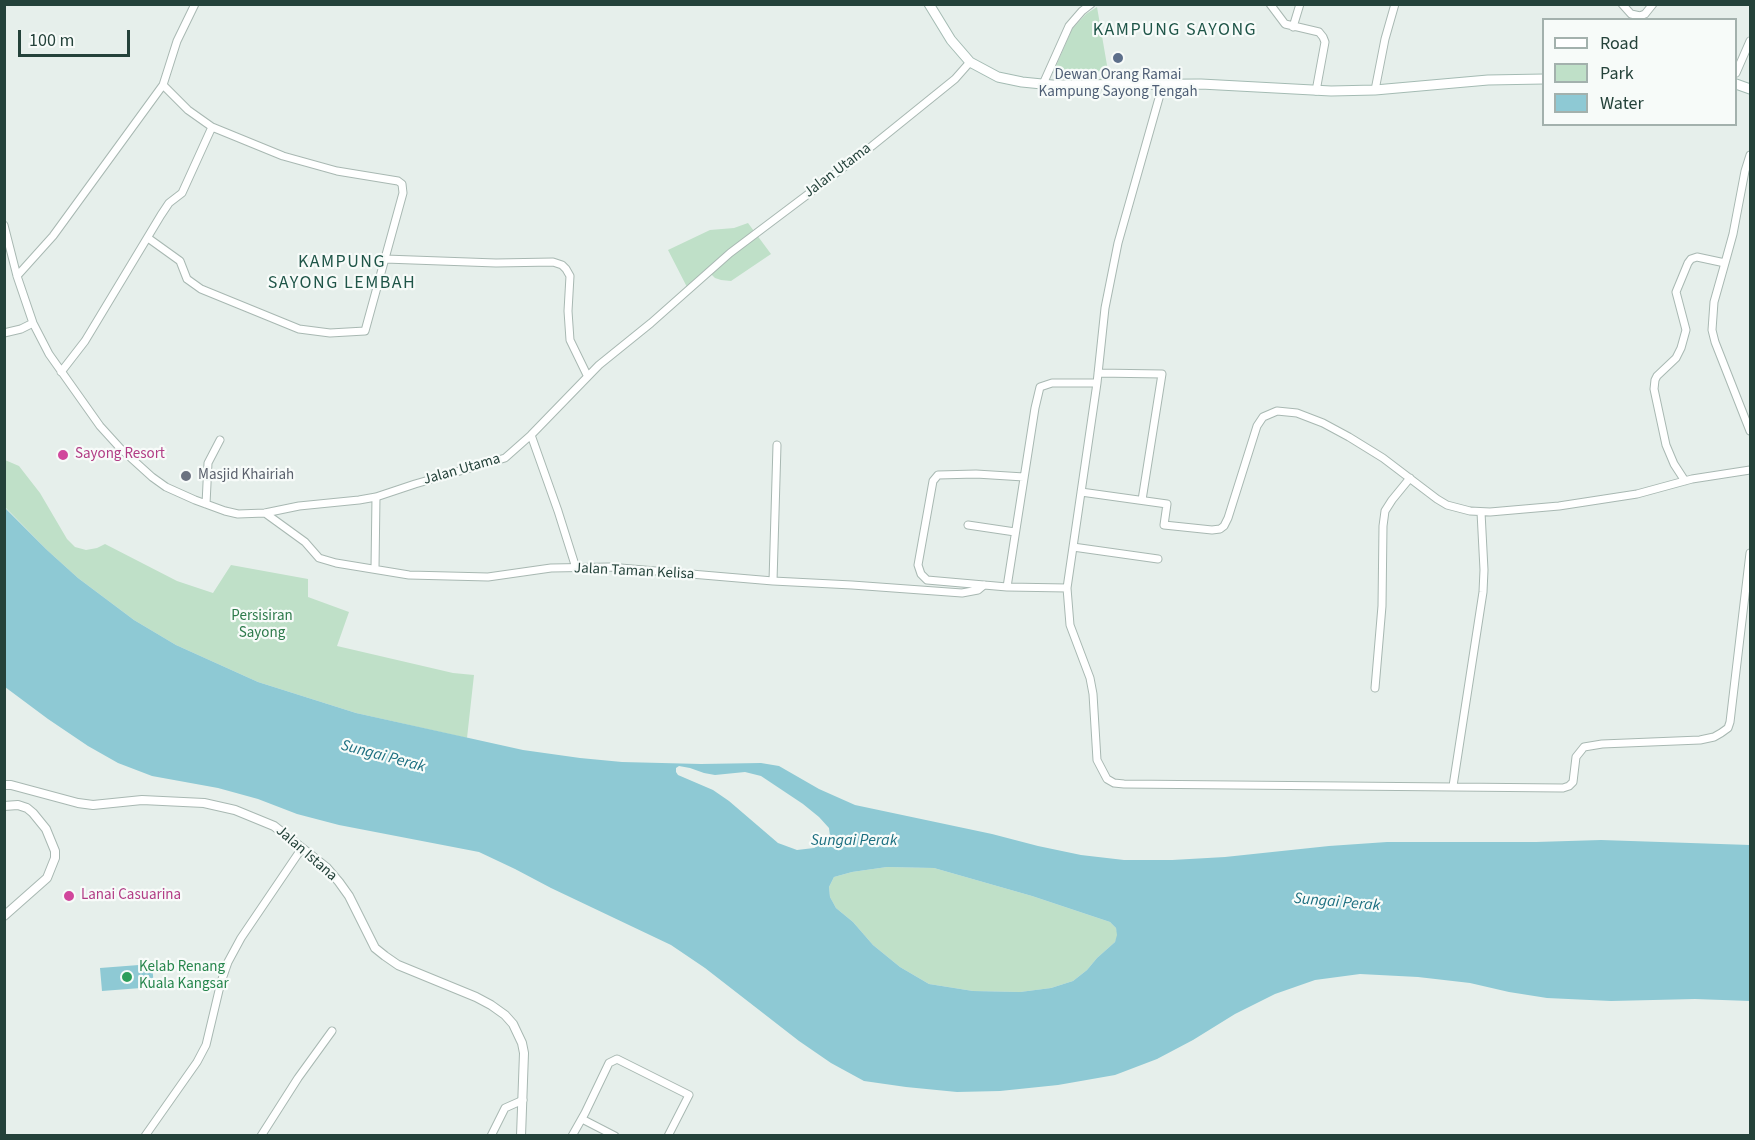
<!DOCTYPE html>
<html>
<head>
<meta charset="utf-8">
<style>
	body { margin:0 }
	#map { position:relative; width:1755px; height:1140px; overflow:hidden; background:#e6efeb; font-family:"Source Sans 3",sans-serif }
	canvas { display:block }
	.frame { position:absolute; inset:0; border:6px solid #24423a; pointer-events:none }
	.legend { position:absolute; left:1542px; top:18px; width:195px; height:108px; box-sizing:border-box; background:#f7fbf9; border:2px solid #a3b1ad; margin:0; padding:8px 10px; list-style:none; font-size:18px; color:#24423a }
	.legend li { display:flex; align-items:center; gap:12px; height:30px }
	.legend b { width:30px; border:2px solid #a3b1ad }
	.scale { position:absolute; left:18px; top:30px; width:112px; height:27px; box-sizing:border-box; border:3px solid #24423a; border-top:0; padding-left:8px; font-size:18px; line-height:21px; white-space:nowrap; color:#24423a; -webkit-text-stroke:4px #f7fbf9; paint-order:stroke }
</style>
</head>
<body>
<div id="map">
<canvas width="1755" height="1140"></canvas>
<div class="frame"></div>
<ul class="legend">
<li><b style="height:8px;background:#fff"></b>Road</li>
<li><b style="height:16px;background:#bfe0c8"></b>Park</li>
<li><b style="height:16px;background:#8ec9d4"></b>Water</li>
</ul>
<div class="scale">100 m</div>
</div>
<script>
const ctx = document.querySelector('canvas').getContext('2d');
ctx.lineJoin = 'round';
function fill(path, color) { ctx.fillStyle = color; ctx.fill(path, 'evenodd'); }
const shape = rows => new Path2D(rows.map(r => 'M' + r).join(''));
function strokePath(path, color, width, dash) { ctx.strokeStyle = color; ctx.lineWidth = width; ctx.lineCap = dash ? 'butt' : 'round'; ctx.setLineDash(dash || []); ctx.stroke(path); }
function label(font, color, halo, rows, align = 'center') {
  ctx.font = font + ' "Source Sans 3",sans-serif'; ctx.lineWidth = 4.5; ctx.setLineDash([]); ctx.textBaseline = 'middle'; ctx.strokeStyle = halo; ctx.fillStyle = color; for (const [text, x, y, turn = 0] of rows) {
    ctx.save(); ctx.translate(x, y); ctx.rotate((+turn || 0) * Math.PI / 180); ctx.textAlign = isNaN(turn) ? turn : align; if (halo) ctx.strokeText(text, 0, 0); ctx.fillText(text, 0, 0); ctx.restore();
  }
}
fill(shape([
	[1097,7,1108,71,1053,73,1072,29,1086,14],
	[748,223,771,254,731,281,721,280,715,278,710,273,688,289,668,250,710,230,734,228],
	[5,460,19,466,40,493,67,539,75,547,86,550,97,548,105,544,177,581,213,593,231,565,308,579,308,597,349,612,337,646,453,673,474,675,467,738,356,713,258,682,176,645,134,620,78,578,47,550,5,507],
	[887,867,934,868,1032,896,1110,922,1116,928,1118,935,1115,942,1097,958,1087,970,1073,981,1051,988,1020,992,973,991,929,984,900,967,873,945,853,922,836,908,830,897,829,887,834,877,852,872]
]), '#bfe0c8');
fill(shape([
	[4,507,47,550,78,578,134,620,176,645,258,682,356,713,523,750,580,758,622,762,701,764,761,763,779,766,819,789,855,805,992,834,1038,846,1081,855,1124,860,1172,860,1225,857,1329,846,1387,842,1536,842,1601,840,1750,845,1750,1001,1695,999,1611,1001,1547,998,1509,992,1470,983,1418,977,1360,974,1315,980,1275,994,1235,1014,1193,1040,1157,1059,1115,1075,1058,1085,1000,1091,957,1092,906,1087,864,1081,831,1063,799,1041,705,968,671,945,551,888,515,869,479,852,339,825,297,814,258,799,218,788,152,776,118,763,88,746,48,719,5,687],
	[679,766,690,768,704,773,715,775,745,772,761,776,803,804,819,817,829,828,830,836,826,841,814,848,797,850,778,843,729,801,713,790,678,775,676,772,676,768],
	[887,867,934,868,1032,896,1110,922,1116,928,1117,935,1115,942,1097,958,1087,970,1073,981,1051,988,1020,992,973,991,929,984,900,967,873,945,853,922,836,908,830,897,829,887,834,877,852,872],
	[152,964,154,987,102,991,100,968]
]), '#8ec9d4');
const minor = shape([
	[1270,4,1285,24,1319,32,1323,37,1325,42,1316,91],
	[1622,4,1631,14,1640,16,1645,14,1653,4],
	[1293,27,1300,4],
	[1736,73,1750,41],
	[1043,84,1069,26,1082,11,1091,4],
	[1163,84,1118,243,1105,308,1097,383,1067,588,1070,625,1090,678,1093,694,1097,760,1107,779,1114,783,1124,784,1563,788,1569,786,1573,782,1576,757,1584,747,1602,744,1700,740,1714,737,1721,733,1728,728,1730,722,1750,553],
	[1375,90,1385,39,1395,4],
	[4,225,17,276,33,323,49,354,100,426,120,448,152,477,166,487,195,500,225,511,238,514,265,513,299,506,359,500,376,497,415,484,505,458,531,435,599,365,651,323,730,253,872,146,955,79,970,62],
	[148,238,180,261,187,279,201,289,299,329,330,333,365,331,403,193,402,184,398,181,337,171,283,156,212,127,188,110,163,85],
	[385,259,496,263,553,262,562,265,566,269,570,276,568,311,570,340,587,375],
	[1725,263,1714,302,1712,330,1715,342,1750,431],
	[17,276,53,236,163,85,177,41,195,4],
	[4,333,21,329,33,323],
	[61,372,85,341,161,215,169,203,182,193,212,127],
	[1098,373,1162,374,1142,500],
	[531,435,558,511,576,568],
	[1024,477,976,474,938,475,933,481,918,565,921,574,927,580,1007,587,1067,588],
	[1685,481,1674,464,1666,445,1654,389,1655,380,1657,376,1676,358,1681,348,1686,330,1676,292,1688,263,1691,259,1697,257,1725,263,1733,234,1745,171,1750,155],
	[1081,492,1167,504,1164,525,1212,530,1220,529,1224,526,1228,518,1257,426,1263,417,1277,411,1297,413,1323,423,1349,437,1383,458,1437,499,1447,505,1470,511,1490,512,1559,506,1637,494,1692,479,1750,470],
	[206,504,208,463,220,440],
	[265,513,305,542,319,558,336,563,409,575,488,577,551,568,609,567,773,581,852,585,962,593,978,590,984,585],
	[968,525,1015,532],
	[1073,547,1158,559],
	[375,568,376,497],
	[773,581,777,445],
	[1007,587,1035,408,1040,387,1052,383,1097,383],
	[1375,688,1382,606,1383,526,1385,511,1392,500,1410,478],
	[1453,786,1483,592,1484,570,1481,512],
	[582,1119,615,1136],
	[145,1136,197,1062,206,1045,221,982,228,962,241,938,302,848],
	[261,1136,298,1078,332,1031],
	[491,1136,505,1108,523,1100],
	[572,1136,585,1113,609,1063,617,1059,689,1095,668,1136]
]);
const tertiary = shape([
	[4,785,11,785,78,803,93,805,142,800,204,803,235,810,274,826,327,868,339,882,349,896,375,948,385,956,398,965,476,997,491,1005,505,1015,513,1024,522,1043,524,1053,521,1136],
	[4,806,18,805,27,808,33,813,46,829,55,851,55,858,47,878,4,916]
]);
const secondary = shape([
	[929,4,951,40,970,62,998,77,1022,82,1052,85,1201,84,1331,91,1375,90,1488,80,1544,79],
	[1736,84,1750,89]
]);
strokePath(minor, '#a8b8b2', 9);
strokePath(tertiary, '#a8b8b2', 10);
strokePath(secondary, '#a4bbb3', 11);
strokePath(minor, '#fff', 7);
strokePath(tertiary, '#fff', 8);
strokePath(secondary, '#fff', 9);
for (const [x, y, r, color] of [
	[1118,58,6,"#5c6f8a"],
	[63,455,6,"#d1479c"],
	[186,476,6,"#6b7280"],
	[69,896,6,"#d1479c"],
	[127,977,6,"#2e9e5b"]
]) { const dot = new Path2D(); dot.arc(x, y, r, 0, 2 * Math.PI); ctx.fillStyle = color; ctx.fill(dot); strokePath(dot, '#f7fbf9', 2); }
label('15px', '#4e5e75', '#f7fbf9', [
	["Dewan Orang Ramai",1118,76],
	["Kampung Sayong Tengah",1118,93]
]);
label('15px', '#24423a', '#f7fbf9', [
	["Jalan Utama",838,171,-37],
	["Jalan Utama",462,470,-16],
	["Jalan Taman Kelisa",634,572,3],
	["Jalan Istana",306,854,41]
]);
label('15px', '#b23c85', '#f7fbf9', [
	["Sayong Resort",75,455],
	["Lanai Casuarina",81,896]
], 'left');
label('15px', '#5b616d', '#f7fbf9', [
	["Masjid Khairiah",198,476]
], 'left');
label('15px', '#2d7a4b', '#f7fbf9', [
	["Persisiran",262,617],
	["Sayong",262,634]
]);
label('15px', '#27864d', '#f7fbf9', [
	["Kelab Renang",139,968],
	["Kuala Kangsar",139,985]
], 'left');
label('italic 16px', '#1c6f80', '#f7fbf9', [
	["Sungai Perak",383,757,15],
	["Sungai Perak",854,841],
	["Sungai Perak",1337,903,5]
]);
ctx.letterSpacing = '1.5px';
label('18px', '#1f5548', '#f7fbf9', [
	["KAMPUNG SAYONG",1175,31],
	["KAMPUNG",342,263],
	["SAYONG LEMBAH",342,284]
]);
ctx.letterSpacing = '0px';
</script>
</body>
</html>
